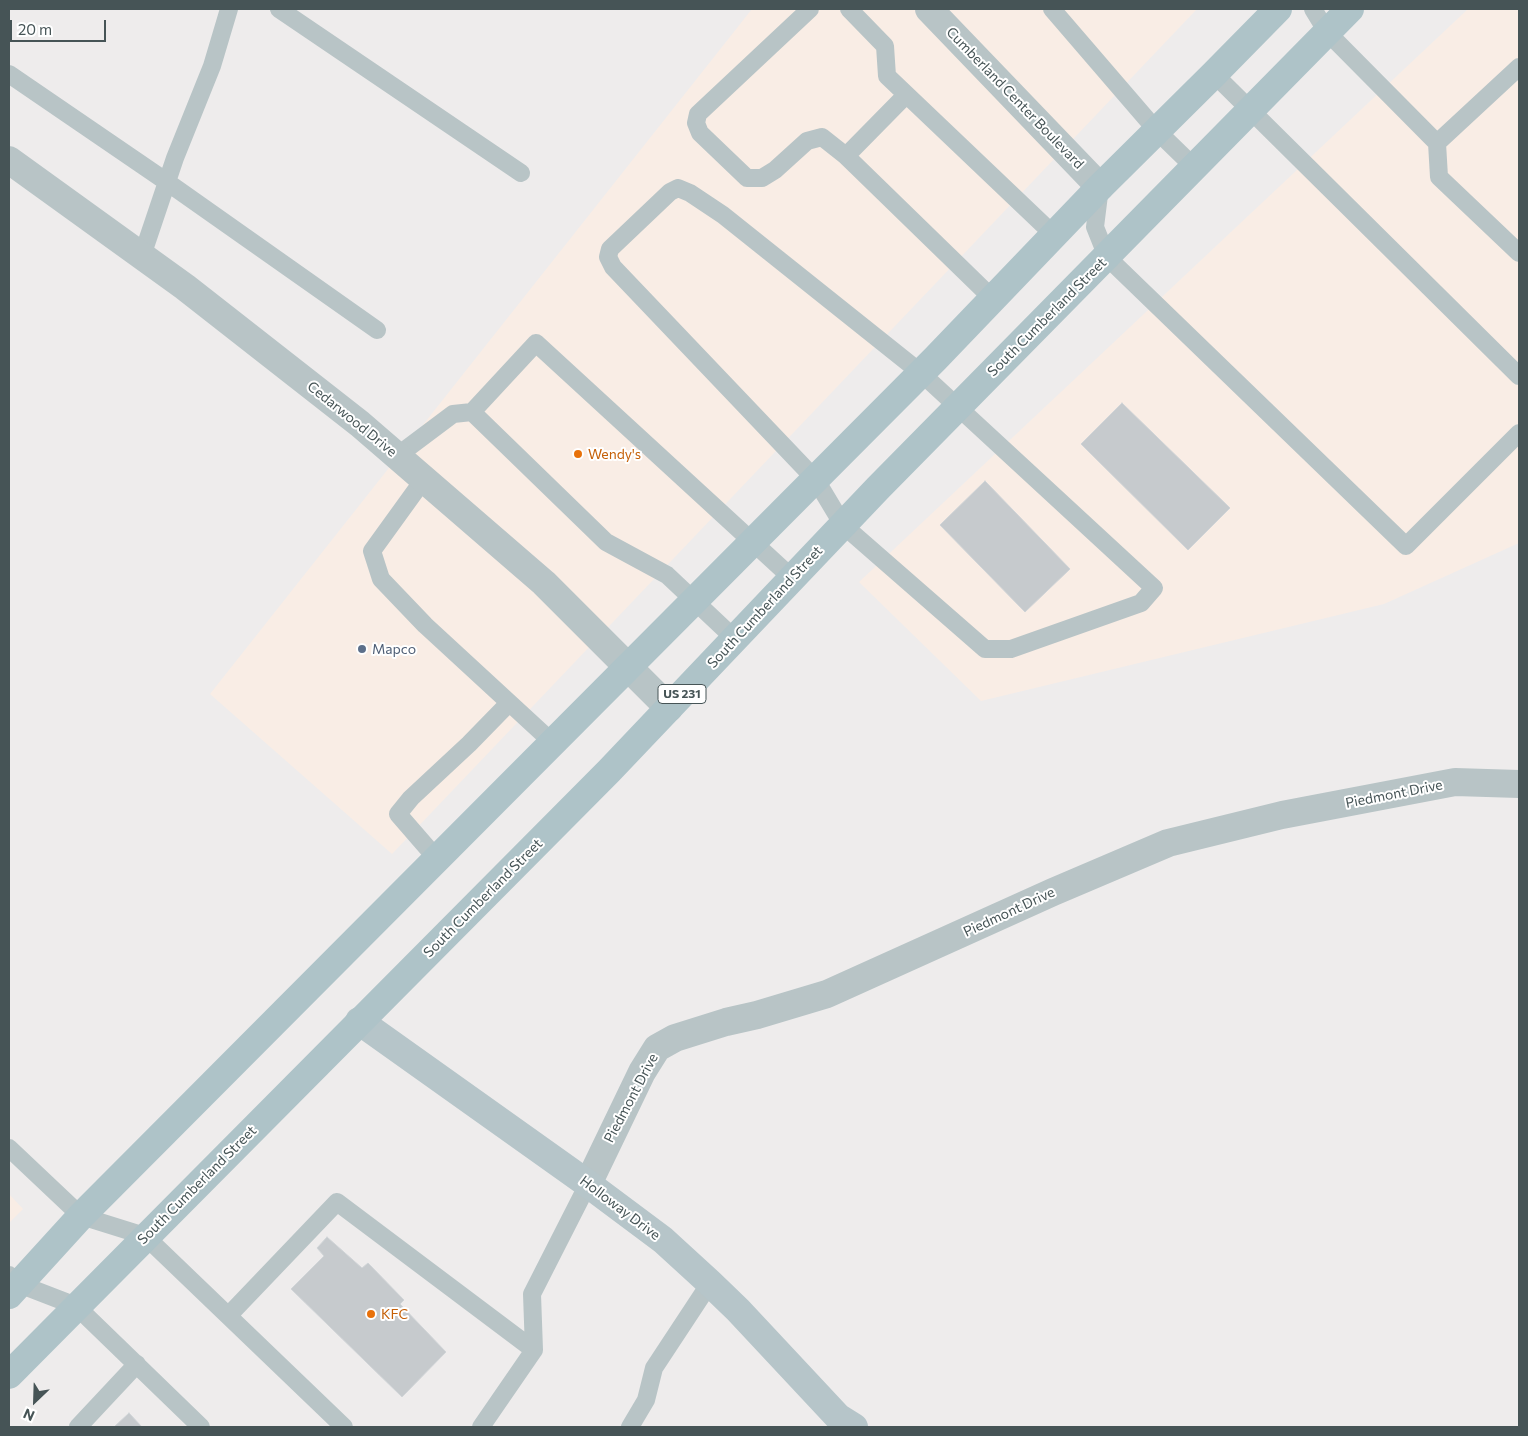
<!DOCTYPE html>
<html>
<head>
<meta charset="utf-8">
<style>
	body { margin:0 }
	#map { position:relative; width:1528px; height:1436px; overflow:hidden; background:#eeecec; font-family:Commissioner,sans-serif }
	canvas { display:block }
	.frame { position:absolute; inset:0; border:10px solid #465456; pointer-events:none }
	.north { position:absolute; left:10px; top:1376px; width:50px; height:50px; -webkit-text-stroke:4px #fff; paint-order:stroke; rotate:204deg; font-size:14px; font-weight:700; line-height:20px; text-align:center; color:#465456 }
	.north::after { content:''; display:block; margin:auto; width:18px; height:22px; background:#465456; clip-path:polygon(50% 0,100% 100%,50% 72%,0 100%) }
	.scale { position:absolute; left:10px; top:20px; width:96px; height:22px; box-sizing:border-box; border:2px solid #465456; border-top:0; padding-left:6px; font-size:15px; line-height:18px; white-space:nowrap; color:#465456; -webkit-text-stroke:4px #fff; paint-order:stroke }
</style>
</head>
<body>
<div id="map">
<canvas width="1528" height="1436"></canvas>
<div class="frame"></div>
<div class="north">N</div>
<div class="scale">20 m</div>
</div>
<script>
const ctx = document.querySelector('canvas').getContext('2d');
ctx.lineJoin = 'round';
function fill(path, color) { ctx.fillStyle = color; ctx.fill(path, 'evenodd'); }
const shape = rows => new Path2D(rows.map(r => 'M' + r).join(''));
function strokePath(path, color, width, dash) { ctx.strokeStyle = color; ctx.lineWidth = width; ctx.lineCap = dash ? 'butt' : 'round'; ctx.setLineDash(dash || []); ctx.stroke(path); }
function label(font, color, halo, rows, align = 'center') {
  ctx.font = font + ' Commissioner,sans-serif'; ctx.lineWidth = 4; ctx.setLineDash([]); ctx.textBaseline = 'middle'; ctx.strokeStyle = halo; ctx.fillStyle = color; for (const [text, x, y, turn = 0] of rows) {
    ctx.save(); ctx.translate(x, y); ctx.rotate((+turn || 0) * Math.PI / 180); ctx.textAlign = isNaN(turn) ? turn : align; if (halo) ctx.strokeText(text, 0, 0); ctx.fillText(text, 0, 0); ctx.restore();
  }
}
fill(shape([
	[752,9,1197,9,392,854,210,694],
	[1468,9,1519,9,1519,543,1384,604,981,701,859,582],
	[9,1194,23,1209,9,1223]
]), '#f9ede5');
const building = shape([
	[1122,403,1230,508,1188,550,1081,444,1122,403],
	[985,481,1070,569,1025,612,940,525,985,481],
	[327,1237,362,1268,368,1263,404,1300,400,1304,446,1352,402,1397,291,1289,324,1256,317,1248,327,1237],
	[129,1413,142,1427,114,1427,129,1413]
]);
fill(building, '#c6cacd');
strokePath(building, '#d0d4d7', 1);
strokePath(shape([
	[279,9,521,173],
	[810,9,698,114,696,123,700,133,747,178,762,178,775,170,807,141,822,137,846,156,993,299],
	[849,9,885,46,887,76,1054,235],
	[1052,9,1157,131,1194,167],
	[1313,9,1327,32,1437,143,1439,177,1519,253],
	[9,74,167,182,377,330],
	[1214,74,1519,376],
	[1437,143,1519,67],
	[846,156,906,95],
	[1100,187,1095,227,1107,257,1406,546,1519,433],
	[678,188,690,193,723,215,921,373,1154,588,1141,603,1011,649,985,649,843,525,816,480,613,267,608,257,610,249,670,192,678,188],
	[142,256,175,158,212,66,229,9],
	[397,456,453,414,472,412],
	[424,479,372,551,381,579,425,625,552,742],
	[735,639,667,575,606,542,472,412,536,343,792,578],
	[437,859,398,814,411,798,469,744,509,703],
	[9,1148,81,1216,145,1236,344,1427],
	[9,1275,19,1284,76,1306,201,1427],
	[229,1315,337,1202,534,1350],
	[78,1427,137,1364],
	[481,1427,534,1350,532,1294,588,1184],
	[630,1427,646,1400,654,1368,710,1283]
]), '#b8c4c6', 18);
strokePath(shape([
	[929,9,1100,187],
	[9,160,185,287,360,424,544,583,669,708],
	[588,1184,642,1072,657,1048,675,1038,726,1022,757,1015,827,994,1053,892,1168,843,1282,815,1455,782,1519,784]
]), '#b8c4c6', 28);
strokePath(shape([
	[359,1021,588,1184,663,1240,710,1283,738,1310,838,1417,854,1427]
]), '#b6c5c9', 28);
strokePath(shape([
	[9,1295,81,1216,935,359,1100,187,1214,74,1278,9],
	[9,1375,609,771,878,488,1350,9]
]), '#aec3c8', 28);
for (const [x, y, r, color] of [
	[578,454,5,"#e8710a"],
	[362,649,5,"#5c6f8a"],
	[371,1314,5,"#e8710a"]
]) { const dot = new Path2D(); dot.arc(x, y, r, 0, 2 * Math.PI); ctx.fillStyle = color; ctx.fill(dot); strokePath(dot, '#fff', 2); }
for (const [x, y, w] of [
	[682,694,48]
]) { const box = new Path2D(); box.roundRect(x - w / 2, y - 9.5, w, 19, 4); ctx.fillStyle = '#fff'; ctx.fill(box); strokePath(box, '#465456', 1); }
label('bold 12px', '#465456', null, [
	["US 231",682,694]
]);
label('14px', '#465456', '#fff', [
	["Cumberland Center Boulevard",1015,98,46],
	["South Cumberland Street",1047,317,-45],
	["Cedarwood Drive",352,419,39],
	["South Cumberland Street",765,607,-47],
	["Piedmont Drive",1394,794,-11],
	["South Cumberland Street",483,898,-45],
	["Piedmont Drive",1009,912,-25],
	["Piedmont Drive",631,1098,-62],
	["South Cumberland Street",197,1185,-45],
	["Holloway Drive",620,1208,37]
]);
label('14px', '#c56008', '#fff', [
	["Wendy's",588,454],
	["KFC",381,1314]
], 'left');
label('14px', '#4e5e75', '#fff', [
	["Mapco",372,649]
], 'left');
</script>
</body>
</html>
